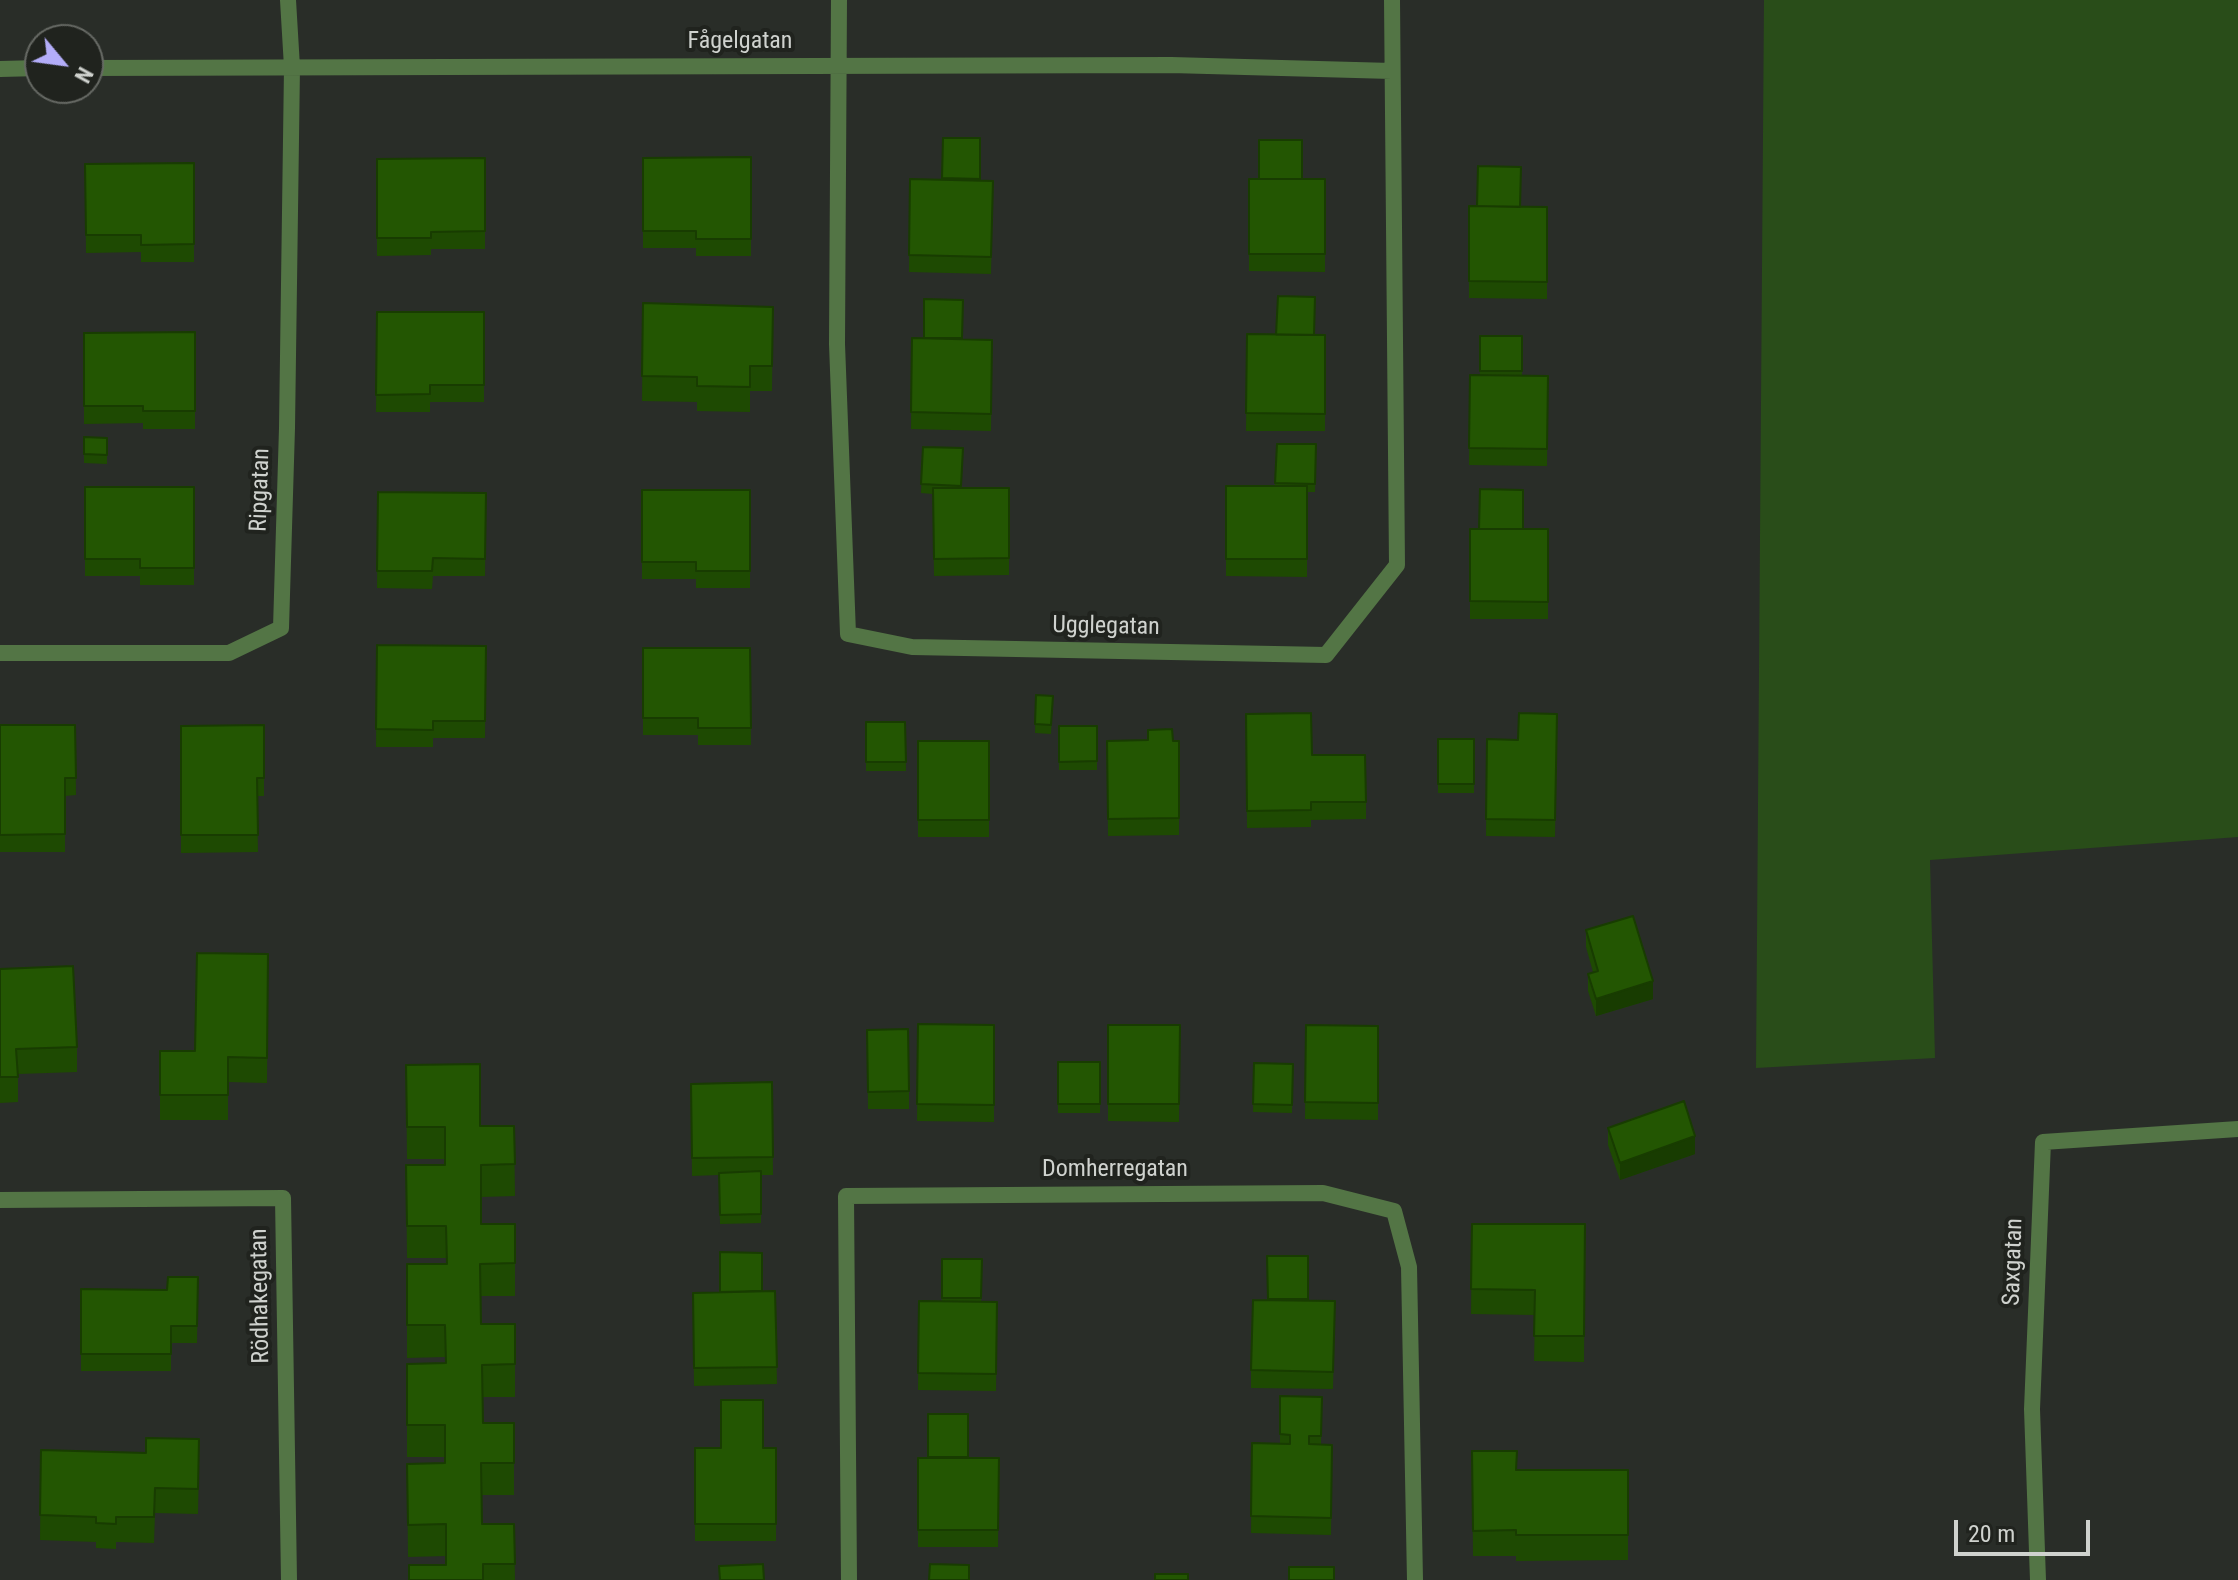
<!DOCTYPE html>
<html>
<head>
<meta charset="utf-8">
<style>
	body { margin:0 }
	#map { position:relative; width:2238px; height:1580px; overflow:hidden; background:#292d28; font-family:"Roboto Condensed",sans-serif }
	canvas { display:block }
	.north { position:absolute; left:24px; top:24px; width:80px; height:80px; box-sizing:border-box; background:#20231e; border:2px solid #666964; border-radius:50%; rotate:119deg; font-size:22px; font-weight:700; line-height:32px; text-align:center; color:#cfd2ce }
	.north::after { content:''; display:block; margin:auto; width:28px; height:36px; background:#b3adf9; clip-path:polygon(50% 0,100% 100%,50% 72%,0 100%) }
	.scale { position:absolute; left:1954px; top:1520px; width:136px; height:36px; box-sizing:border-box; border:4px solid #cfd2ce; border-top:0; padding-left:10px; font-size:24px; line-height:28px; white-space:nowrap; color:#cfd2ce; -webkit-text-stroke:6px #20231e; paint-order:stroke }
</style>
</head>
<body>
<div id="map">
<canvas width="2238" height="1580"></canvas>
<div class="north">N</div>
<div class="scale">20 m</div>
</div>
<script>
const ctx = document.querySelector('canvas').getContext('2d');
ctx.lineJoin = 'round';
function fill(path, color) { ctx.fillStyle = color; ctx.fill(path, 'evenodd'); }
const shape = rows => new Path2D(rows.map(r => 'M' + r).join(''));
function strokePath(path, color, width, dash) { ctx.strokeStyle = color; ctx.lineWidth = width; ctx.lineCap = dash ? 'butt' : 'round'; ctx.setLineDash(dash || []); ctx.stroke(path); }
function label(font, color, halo, rows, align = 'center') {
  ctx.font = font + ' "Roboto Condensed",sans-serif'; ctx.lineWidth = 8; ctx.setLineDash([]); ctx.textBaseline = 'middle'; ctx.strokeStyle = halo; ctx.fillStyle = color; for (const [text, x, y, turn = 0] of rows) {
    ctx.save(); ctx.translate(x, y); ctx.rotate((+turn || 0) * Math.PI / 180); ctx.textAlign = isNaN(turn) ? turn : align; if (halo) ctx.strokeText(text, 0, 0); ctx.fillText(text, 0, 0); ctx.restore();
  }
}
fill(shape([
	[1764,0,2238,0,2238,837,1930,860,1935,1058,1756,1068]
]), '#294d19');
strokePath(shape([
	[839,0,837,344,848,634,912,647,1326,655,1397,565,1392,0],
	[88,68,1171,65,1392,71],
	[0,69,40,68],
	[0,653,229,653,281,628,287,428,292,67,288,0],
	[0,1200,283,1198,289,1580],
	[849,1580,846,1196,1323,1193,1394,1211,1409,1267,1415,1580],
	[2038,1580,2032,1409,2043,1142,2238,1129]
]), '#537545', 16);
fill(shape([
	[943,138,980,138,980,181,993,181,991,274,909,272,910,179,942,180],
	[751,157,751,256,696,256,696,248,643,248,643,158],
	[485,158,485,249,431,249,431,255,377,256,377,159],
	[194,163,194,262,141,262,141,252,86,253,85,164],
	[1249,179,1325,179,1325,272,1249,271],
	[1469,206,1547,207,1547,299,1469,298],
	[643,303,773,307,772,391,750,391,750,412,697,411,697,402,642,401],
	[377,312,484,312,484,402,430,402,430,412,376,412],
	[195,332,195,429,143,429,143,423,84,424,84,333],
	[1247,334,1325,335,1325,431,1246,431],
	[1480,336,1522,336,1522,376,1548,376,1547,466,1469,465,1470,375,1480,375],
	[912,338,992,340,991,431,911,429],
	[84,437,107,438,107,464,84,463],
	[1277,444,1316,444,1315,492,1307,492,1307,577,1226,576,1226,486,1275,486],
	[923,447,963,448,961,488,1009,488,1009,575,934,576,933,494,921,493],
	[85,487,194,487,194,585,140,585,140,576,85,576],
	[642,490,750,490,750,588,696,588,696,579,642,579],
	[378,492,486,493,485,576,433,576,432,589,377,588],
	[1470,529,1548,529,1548,619,1470,619],
	[377,645,486,646,485,738,433,738,433,747,376,747],
	[643,648,750,648,751,745,698,745,698,735,643,735],
	[1036,695,1053,696,1051,734,1035,733],
	[1246,714,1312,755,1366,802,1366,819,1311,820,1311,827,1247,828],
	[1557,714,1555,837,1486,836,1487,739,1518,740],
	[866,722,905,722,906,771,866,771],
	[0,725,75,725,76,795,65,796,65,852,0,852],
	[264,725,264,796,257,796,258,852,181,853,181,726],
	[1059,726,1097,726,1097,770,1059,770],
	[1438,739,1474,739,1474,793,1438,793],
	[918,741,989,741,989,837,918,837],
	[1107,741,1179,741,1179,835,1108,836],
	[1586,930,1653,999,1596,1016,1588,991,1588,974,1593,972,1586,947],
	[268,954,267,1083,228,1082,228,1120,160,1120,160,1051,195,1051],
	[0,969,77,1047,77,1072,18,1074,18,1102,0,1103],
	[918,1024,994,1025,994,1122,917,1121],
	[1108,1025,1180,1025,1179,1122,1108,1121],
	[1306,1025,1378,1026,1378,1120,1305,1119],
	[867,1030,909,1091,909,1109,868,1109],
	[1058,1062,1100,1062,1100,1113,1058,1113],
	[1254,1063,1293,1064,1292,1113,1253,1112],
	[406,1065,480,1126,514,1126,515,1196,481,1197,481,1224,515,1224,515,1296,481,1296,481,1324,515,1324,515,1397,483,1397,483,1423,514,1423,514,1495,482,1495,482,1524,514,1524,515,1580,409,1580,446,1565,446,1556,408,1557,407,1464,445,1463,445,1457,407,1457,407,1364,446,1363,445,1357,407,1358,407,1264,446,1264,446,1258,407,1258,406,1165,445,1165,445,1159,407,1159],
	[772,1082,773,1175,761,1175,761,1223,720,1224,719,1175,692,1176,691,1084],
	[1608,1128,1695,1154,1620,1180,1608,1145],
	[1472,1224,1585,1224,1584,1362,1534,1361,1535,1315,1471,1314],
	[1267,1256,1308,1256,1308,1301,1335,1301,1333,1389,1251,1388,1251,1370,1268,1300],
	[942,1259,982,1259,981,1301,997,1302,996,1391,918,1390,919,1301,942,1301],
	[198,1277,197,1343,171,1343,171,1371,81,1371,81,1289,167,1290],
	[775,1291,777,1384,694,1386,693,1293],
	[1280,1396,1322,1397,1321,1444,1332,1445,1331,1535,1251,1533,1252,1443,1280,1444],
	[968,1414,968,1458,999,1458,998,1547,918,1547,918,1458,928,1458],
	[695,1448,776,1448,776,1541,695,1541],
	[41,1450,199,1465,198,1514,155,1513,154,1543,116,1542,116,1549,96,1548,96,1542,40,1540],
	[1472,1451,1517,1470,1628,1470,1628,1560,1516,1561,1516,1556,1473,1556]
]), '#1e4a02');
fill(shape([
	[1653,981,1653,999,1596,1016,1596,999],
	[1695,1136,1695,1154,1620,1180,1620,1163]
]), '#183c01');
const building = shape([
	[943,138,980,138,980,179,942,178,943,138],
	[1259,140,1302,140,1302,179,1259,179,1259,140],
	[751,157,751,239,696,239,696,231,643,231,643,158,751,157],
	[485,158,485,231,431,232,431,238,377,238,377,159,485,158],
	[194,163,194,244,141,245,141,235,86,235,85,164,194,163],
	[1478,166,1521,167,1520,207,1477,206,1478,166],
	[910,179,993,181,991,257,909,255,910,179],
	[1249,179,1325,179,1325,254,1249,254,1249,179],
	[1469,206,1547,207,1547,282,1469,281,1469,206],
	[1278,296,1315,297,1314,335,1276,335,1278,296],
	[924,299,963,300,962,338,924,338,924,299],
	[643,303,773,307,772,366,750,366,750,387,697,386,697,377,642,376,643,303],
	[377,312,484,312,484,385,430,385,430,394,376,395,377,312],
	[195,332,195,411,143,411,143,406,84,406,84,333,195,332],
	[1247,334,1325,335,1325,414,1246,413,1247,334],
	[1480,336,1522,336,1522,371,1480,371,1480,336],
	[912,338,992,340,991,414,911,412,912,338],
	[1470,375,1548,376,1547,449,1469,448,1470,375],
	[84,437,107,438,107,455,84,454,84,437],
	[1277,444,1316,444,1315,484,1275,483,1277,444],
	[923,447,963,448,961,486,921,484,923,447],
	[1226,486,1307,486,1307,559,1226,559,1226,486],
	[85,487,194,487,194,568,140,568,140,559,85,559,85,487],
	[933,488,1009,488,1009,558,934,559,933,488],
	[1480,489,1523,490,1523,529,1479,529,1480,489],
	[642,490,750,490,750,571,696,571,696,562,642,562,642,490],
	[378,492,486,493,485,559,433,558,432,571,377,571,378,492],
	[1470,529,1548,529,1548,602,1470,601,1470,529],
	[377,645,486,646,485,721,433,721,433,730,376,729,377,645],
	[643,648,750,648,751,728,698,728,698,718,643,718,643,648],
	[1036,695,1053,696,1051,725,1035,724,1036,695],
	[1311,713,1312,755,1365,755,1366,802,1311,802,1311,810,1247,811,1246,714,1311,713],
	[1519,713,1557,714,1555,820,1486,819,1487,739,1518,740,1519,713],
	[866,722,905,722,906,762,866,762,866,722],
	[0,725,75,725,76,778,65,778,65,834,0,835,0,725],
	[264,725,264,778,257,778,258,835,181,835,181,726,264,725],
	[1059,726,1097,726,1097,761,1059,762,1059,726],
	[1172,729,1173,741,1179,741,1179,818,1108,819,1107,741,1148,740,1148,730,1172,729],
	[1438,739,1474,739,1474,784,1438,784,1438,739],
	[918,741,989,741,989,820,918,820,918,741],
	[1633,916,1653,981,1596,999,1588,974,1598,971,1586,930,1633,916],
	[197,953,268,954,267,1058,228,1057,228,1095,160,1095,160,1051,195,1051,197,953],
	[73,966,77,1047,16,1049,18,1077,0,1077,0,969,73,966],
	[918,1024,994,1025,994,1105,917,1104,918,1024],
	[1108,1025,1180,1025,1179,1104,1108,1104,1108,1025],
	[1306,1025,1378,1026,1378,1103,1305,1102,1306,1025],
	[908,1029,909,1091,868,1092,867,1030,908,1029],
	[1058,1062,1100,1062,1100,1104,1058,1104,1058,1062],
	[1254,1063,1293,1064,1292,1105,1253,1104,1254,1063],
	[480,1064,480,1126,514,1126,515,1164,481,1165,481,1224,515,1224,515,1263,480,1264,481,1324,515,1324,515,1364,482,1365,483,1423,514,1423,514,1463,481,1463,482,1524,514,1524,515,1564,483,1564,483,1580,409,1580,409,1565,446,1565,446,1524,408,1525,407,1464,445,1463,445,1425,407,1425,407,1364,446,1363,445,1325,407,1325,407,1264,447,1264,446,1226,407,1226,406,1165,445,1165,445,1127,407,1127,406,1065,480,1064],
	[772,1082,773,1157,692,1158,691,1084,772,1082],
	[1684,1101,1695,1136,1620,1163,1608,1128,1684,1101],
	[761,1171,761,1214,720,1215,719,1173,761,1171],
	[1472,1224,1585,1224,1584,1336,1534,1336,1535,1290,1471,1289,1472,1224],
	[720,1252,762,1253,762,1291,720,1292,720,1252],
	[1267,1256,1308,1256,1308,1299,1268,1299,1267,1256],
	[942,1259,982,1259,981,1298,942,1298,942,1259],
	[168,1277,198,1277,197,1326,171,1326,171,1354,81,1354,81,1289,167,1290,168,1277],
	[775,1291,777,1367,694,1368,693,1293,775,1291],
	[1253,1300,1335,1301,1333,1372,1251,1370,1253,1300],
	[919,1301,997,1302,996,1374,918,1373,919,1301],
	[1280,1396,1322,1397,1321,1436,1309,1436,1309,1444,1332,1445,1331,1518,1251,1516,1252,1443,1290,1444,1290,1435,1280,1434,1280,1396],
	[721,1400,763,1400,763,1448,776,1448,776,1524,695,1524,695,1448,721,1448,721,1400],
	[928,1414,968,1414,968,1457,928,1457,928,1414],
	[146,1438,199,1439,198,1489,155,1488,154,1517,116,1517,116,1524,96,1523,96,1517,40,1515,41,1450,146,1453,146,1438],
	[1472,1451,1517,1451,1516,1470,1628,1470,1628,1535,1516,1535,1516,1530,1473,1531,1472,1451],
	[918,1458,999,1458,998,1530,918,1530,918,1458],
	[763,1564,764,1580,720,1580,719,1566,763,1564],
	[930,1564,969,1565,969,1580,929,1580,930,1564],
	[1289,1567,1334,1567,1334,1580,1289,1580,1289,1567],
	[1155,1574,1188,1574,1188,1580,1155,1580,1155,1574]
]);
fill(building, '#235602');
strokePath(building, '#183c01', 2);
label('24px', '#cfd2ce', '#20231e', [
	["Fågelgatan",740,42],
	["Ripgatan",261,490,-88],
	["Ugglegatan",1106,627,1],
	["Domherregatan",1115,1170],
	["Saxgatan",2014,1262,-88],
	["Rödhakegatan",261,1296,-91]
]);
</script>
</body>
</html>
